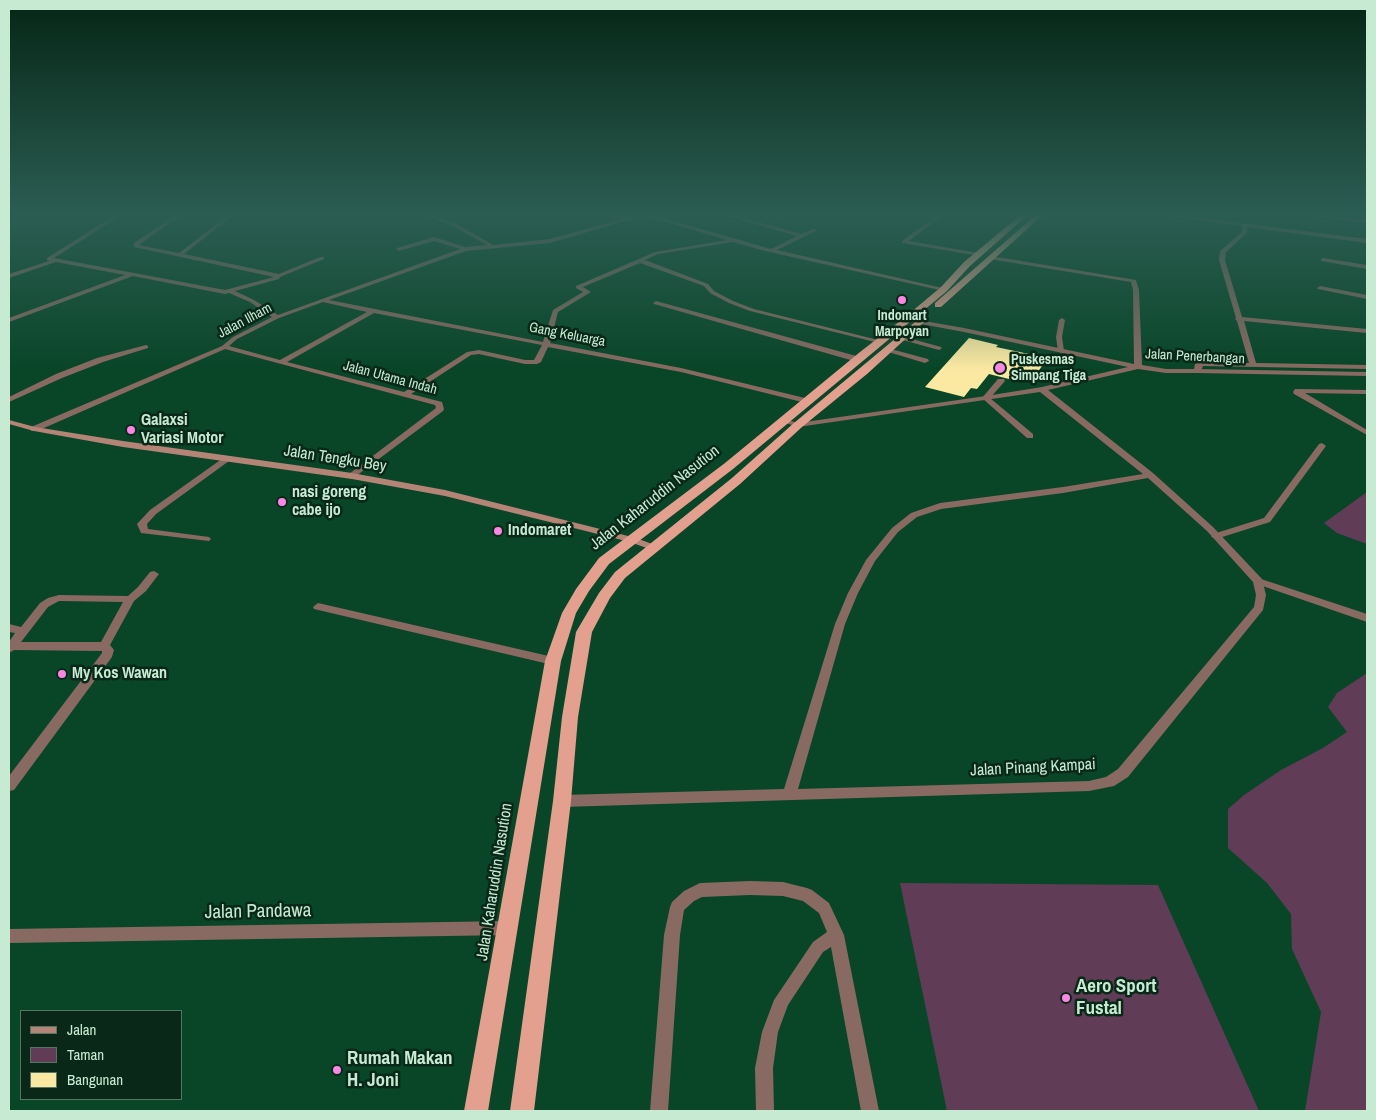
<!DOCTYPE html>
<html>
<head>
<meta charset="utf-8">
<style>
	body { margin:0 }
	#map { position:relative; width:1376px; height:1120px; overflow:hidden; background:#094628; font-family:"Archivo Narrow",sans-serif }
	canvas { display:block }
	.frame { position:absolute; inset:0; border:10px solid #c7ead2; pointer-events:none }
	.legend { position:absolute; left:20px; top:1010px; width:162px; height:90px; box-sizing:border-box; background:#092817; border:1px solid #557662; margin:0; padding:6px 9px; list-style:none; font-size:15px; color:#c7ead2 }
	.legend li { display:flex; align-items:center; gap:10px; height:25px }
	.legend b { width:25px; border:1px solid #557662 }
</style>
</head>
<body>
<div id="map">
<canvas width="1376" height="1120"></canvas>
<div class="frame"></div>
<ul class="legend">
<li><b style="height:6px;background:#b48477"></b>Jalan</li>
<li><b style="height:14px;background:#603c57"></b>Taman</li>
<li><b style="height:14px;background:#fbe9a2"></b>Bangunan</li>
</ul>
</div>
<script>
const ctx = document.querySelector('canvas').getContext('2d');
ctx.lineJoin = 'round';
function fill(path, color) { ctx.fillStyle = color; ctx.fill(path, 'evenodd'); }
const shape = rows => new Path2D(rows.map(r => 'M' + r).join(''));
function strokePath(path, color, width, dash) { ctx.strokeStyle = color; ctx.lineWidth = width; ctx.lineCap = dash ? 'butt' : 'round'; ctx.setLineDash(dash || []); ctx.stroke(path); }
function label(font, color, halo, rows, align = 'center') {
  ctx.font = font + ' "Archivo Narrow",sans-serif'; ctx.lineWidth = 5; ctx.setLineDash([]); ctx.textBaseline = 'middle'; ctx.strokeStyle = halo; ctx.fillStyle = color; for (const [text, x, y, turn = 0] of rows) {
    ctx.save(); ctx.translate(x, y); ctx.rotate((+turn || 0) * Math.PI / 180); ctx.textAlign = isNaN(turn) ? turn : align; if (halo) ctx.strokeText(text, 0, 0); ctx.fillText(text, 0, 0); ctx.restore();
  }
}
fill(shape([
	[1367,492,1367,544,1337,533,1324,523],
	[1367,673,1367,1111,1305,1111,1321,1012,1292,949,1291,914,1267,883,1228,848,1228,809,1244,795,1281,770,1323,748,1347,732,1328,707,1337,693],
	[900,883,1158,885,1259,1111,947,1111]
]), '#603c57');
fill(shape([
	[969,338,998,345,996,347,1048,358,1031,381,1022,379,1021,382,989,374,977,389,971,388,964,397,925,387]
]), '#fbe9a2');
strokePath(shape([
	[827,226,871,226,882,219]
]), '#43785b', 2, [1, 2]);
fill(shape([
	[1062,318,1065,320,1062,337,1064,351,1061,353,1058,351,1056,337,1059,320,1062,318],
	[901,336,941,347,942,348,939,350,899,339,899,337,901,336],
	[887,348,928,359,929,361,925,363,885,351,884,350,887,348],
	[1194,369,1367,372,1367,376,1197,373,1194,373,1194,369],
	[998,379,1004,379,1005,381,990,398,1033,434,1033,438,1027,438,982,398,998,379],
	[1295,389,1367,390,1367,394,1305,393,1367,430,1367,435,1294,394,1293,392,1295,389],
	[1322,443,1326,446,1270,522,1219,538,1213,538,1211,536,1213,534,1264,518,1319,444,1322,443],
	[1258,578,1367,614,1367,622,1254,583,1253,581,1258,578],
	[318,603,553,657,557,658,559,661,557,664,553,665,314,609,313,607,318,603],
	[750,881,783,882,807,888,812,890,829,903,844,935,879,1111,861,1111,831,947,823,952,788,1005,778,1032,773,1068,774,1111,756,1111,755,1068,762,1032,774,1000,813,942,827,932,819,913,803,901,783,896,750,895,702,897,694,901,684,910,680,935,668,1111,650,1111,664,935,670,907,672,902,684,891,700,883,750,881]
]), '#886a62');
fill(shape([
	[118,213,184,213,139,245,179,253,231,213,236,213,184,254,279,274,320,257,324,257,324,259,280,277,279,279,235,291,254,300,278,315,460,249,434,241,399,251,396,249,397,248,434,237,465,247,487,245,451,225,419,213,425,213,455,223,493,245,550,239,621,219,602,213,610,213,627,217,636,214,656,216,771,249,797,236,727,216,730,213,735,213,733,215,801,234,813,229,818,230,777,250,947,289,944,291,765,251,733,242,658,254,645,260,708,284,714,291,733,301,754,309,882,341,879,343,750,311,729,303,710,293,704,286,640,263,583,287,591,292,558,312,550,343,681,368,809,399,809,403,806,403,681,372,548,347,541,362,537,364,525,364,479,354,471,355,411,394,442,402,444,409,443,411,352,479,349,478,348,476,349,474,436,408,435,405,225,349,37,431,31,431,31,427,222,346,233,337,272,317,250,302,229,293,225,294,133,276,9,322,9,318,125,275,56,262,9,278,9,274,49,261,47,260,47,258,118,213],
	[122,215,175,215,134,243,134,247,274,277,225,290,54,258,122,215],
	[636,218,656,219,727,240,655,252,576,286,576,288,583,292,553,310,543,342,329,300,466,251,550,243,636,218],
	[323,302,367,312,280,360,229,346,237,339,279,318,323,302],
	[374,313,542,345,534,360,525,360,479,350,467,352,404,392,287,362,374,313],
	[782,213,789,213,780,218,776,218,776,216,782,213],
	[940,213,946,213,909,241,978,253,981,255,980,256,902,243,902,241,940,213],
	[1150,213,1163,213,1367,239,1367,243,1247,227,1247,233,1226,252,1225,260,1242,317,1367,329,1367,333,1244,321,1256,363,1367,365,1367,369,1203,366,1200,373,1166,373,1138,369,1048,390,1153,473,1213,527,1262,579,1266,595,1263,610,1128,777,1114,786,1089,791,562,807,557,805,555,801,557,797,562,795,784,789,835,624,848,593,866,560,892,528,911,513,940,503,1063,487,1143,474,1040,392,798,427,780,421,784,419,798,423,986,396,1042,387,1128,367,964,332,905,321,905,319,907,318,964,328,1134,364,1133,290,1131,282,989,259,988,258,991,256,1136,280,1139,290,1142,365,1166,369,1194,369,1195,364,1202,362,1249,363,1237,321,1235,319,1236,318,1219,260,1220,251,1242,232,1242,226,1150,213],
	[1148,478,1207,531,1253,582,1256,595,1254,607,1118,769,1106,777,1089,781,798,789,845,624,858,593,875,561,898,532,917,517,941,509,1063,493,1148,478],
	[1287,213,1301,213,1367,220,1367,223,1287,213],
	[1323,258,1367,265,1367,269,1321,261,1321,259,1323,258],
	[1320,286,1367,295,1367,299,1318,289,1317,288,1320,286],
	[656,301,860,357,861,359,854,361,654,304,653,303,656,301],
	[146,345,148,346,148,348,103,362,62,378,9,402,9,397,56,374,97,358,146,345],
	[226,456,230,459,229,461,156,514,147,524,148,529,209,537,211,539,209,541,141,533,137,524,150,510,226,456],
	[154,571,159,574,146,591,134,601,110,645,114,650,112,657,14,790,9,791,9,776,102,653,102,651,14,650,9,653,9,642,15,633,9,632,9,624,21,627,40,603,48,598,59,595,128,596,138,587,150,572,154,571],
	[59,601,123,602,101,642,21,642,48,607,59,601],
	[509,921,514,923,517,928,514,933,509,935,9,943,9,929,509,921]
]), '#886a62');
fill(shape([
	[9,420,35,427,123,441,352,473,445,490,636,538,655,545,657,547,652,550,630,542,445,496,352,479,123,447,34,431,9,424,9,420]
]), '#b48477');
fill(shape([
	[1023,213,1030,213,970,266,947,291,733,469,609,564,589,591,576,613,561,661,488,1111,464,1111,545,661,562,613,576,589,599,558,725,463,860,352,904,318,941,287,964,262,1023,213],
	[1038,213,1045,213,941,307,935,307,935,303,1038,213],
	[920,318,923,319,923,323,867,374,802,427,740,484,625,578,610,598,592,632,578,717,571,801,534,1111,510,1111,553,801,562,717,576,632,599,593,615,572,732,478,794,423,920,318]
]), '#e4a08e');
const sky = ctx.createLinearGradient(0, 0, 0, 370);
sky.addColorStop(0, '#052616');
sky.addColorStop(0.58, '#2c5d53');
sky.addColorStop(1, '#2c5d5300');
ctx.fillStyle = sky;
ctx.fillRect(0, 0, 1376, 370);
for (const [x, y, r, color] of [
	[902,300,5,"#fc86e3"],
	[1000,368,6,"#fc86e3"],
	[131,430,5,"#fc86e3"],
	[282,502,5,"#fc86e3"],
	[498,531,5,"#fc86e3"],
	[62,674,5,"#fc86e3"],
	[1066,998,5,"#fc86e3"],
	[337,1070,5,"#fc86e3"]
]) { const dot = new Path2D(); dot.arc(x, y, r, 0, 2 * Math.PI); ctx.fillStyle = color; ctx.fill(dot); strokePath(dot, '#092817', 2); }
label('bold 14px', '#c7ead2', '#092817', [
	["Indomart",902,316],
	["Marpoyan",902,332],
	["Puskesmas",1011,360,"left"],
	["Simpang Tiga",1011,376,"left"]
]);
label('14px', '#c7ead2', '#092817', [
	["Jalan Ilham",245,321,-28],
	["Gang Keluarga",567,335,11],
	["Jalan Penerbangan",1195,357,3],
	["Jalan Utama Indah",390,378,15]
]);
label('bold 16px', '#c7ead2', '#092817', [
	["Galaxsi",141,421],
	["Variasi Motor",141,439],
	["nasi goreng",292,493],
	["cabe ijo",292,511],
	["Indomaret",508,531],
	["My Kos Wawan",72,674]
], 'left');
label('16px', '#c7ead2', '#092817', [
	["Jalan Tengku Bey",335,459,9],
	["Jalan Kaharuddin Nasution",655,498,-38],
	["Jalan Pinang Kampai",1033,768,-3],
	["Jalan Kaharuddin Nasution",495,882,-81]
]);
label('19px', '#c7ead2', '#092817', [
	["Jalan Pandawa",258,912,-1]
]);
label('bold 19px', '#c7ead2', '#092817', [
	["Aero Sport",1076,987],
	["Fustal",1076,1009],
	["Rumah Makan",347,1059],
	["H. Joni",347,1081]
], 'left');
</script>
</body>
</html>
